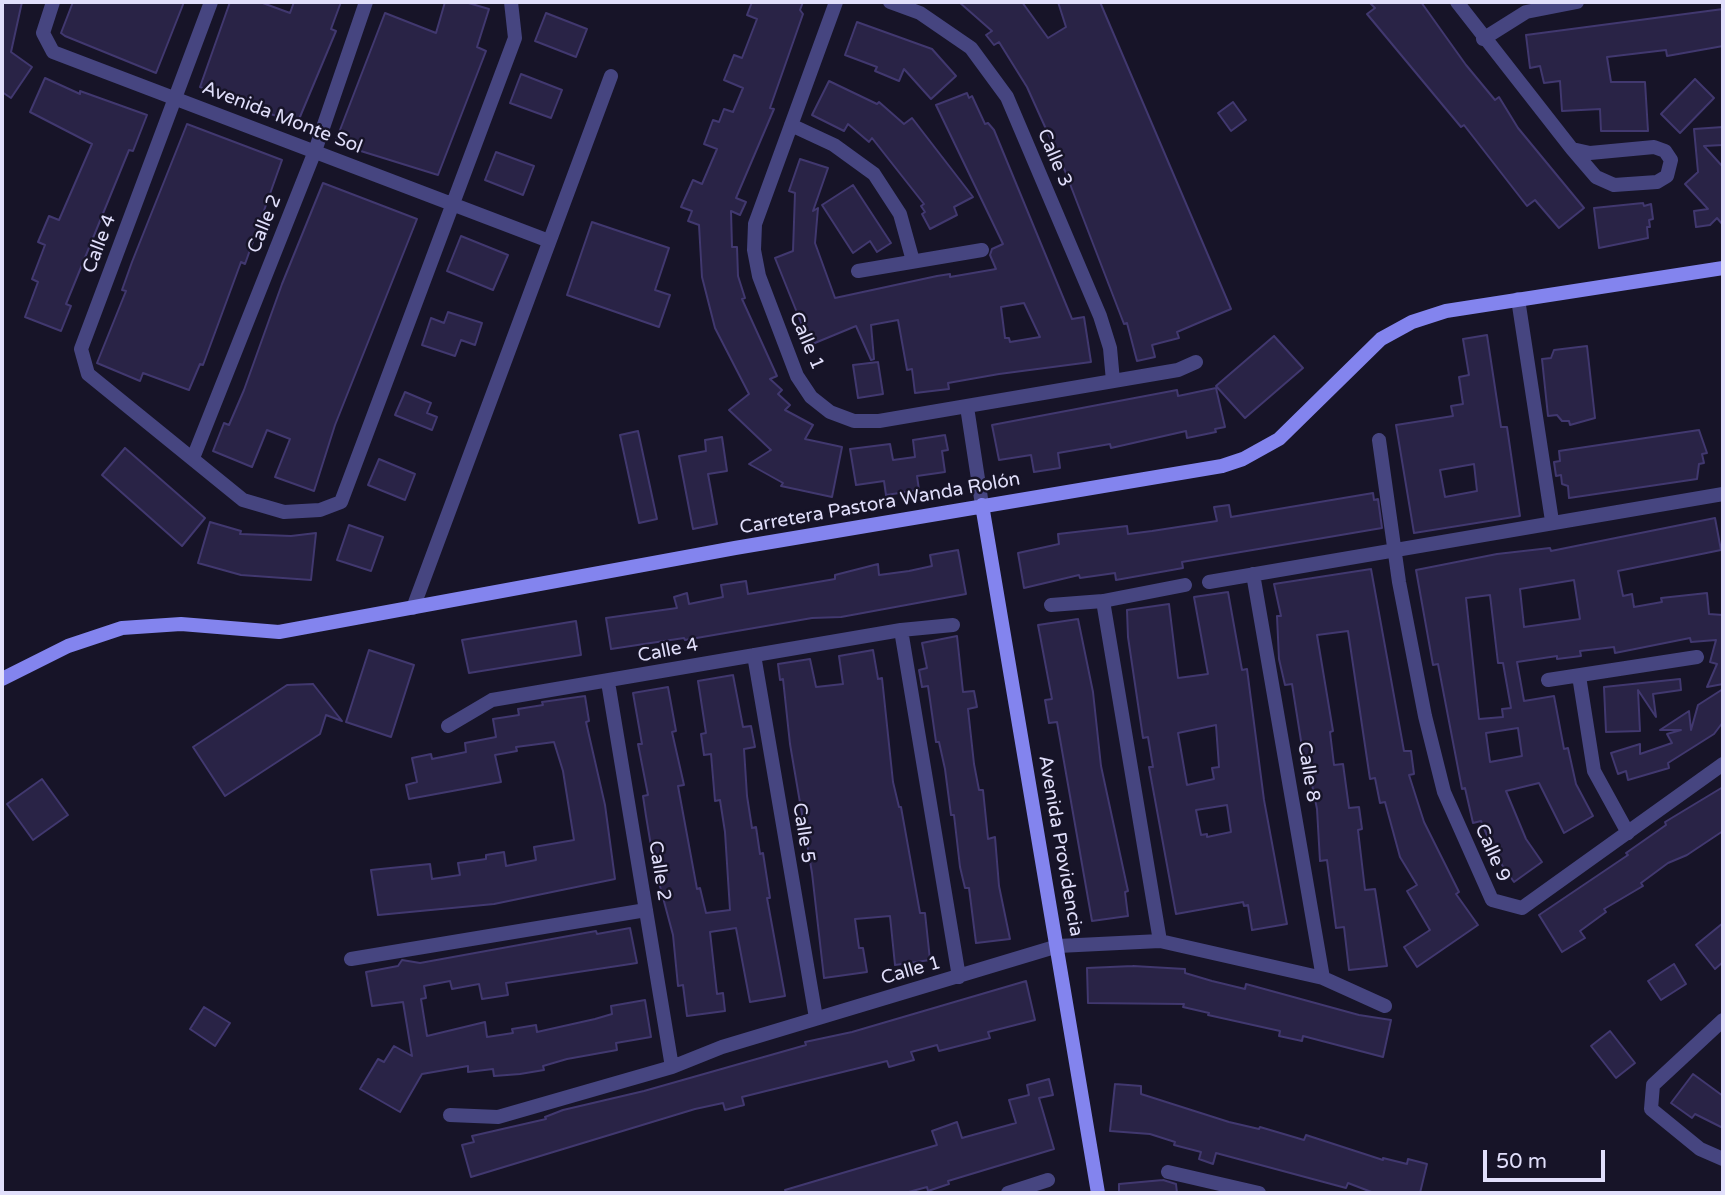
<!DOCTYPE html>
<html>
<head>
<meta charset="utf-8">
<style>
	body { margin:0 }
	#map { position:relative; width:1725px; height:1195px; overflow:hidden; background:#171428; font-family:"Varela Round",sans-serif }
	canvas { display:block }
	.frame { position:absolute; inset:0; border:4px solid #e1dffb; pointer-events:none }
	.scale { position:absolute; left:1483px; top:1150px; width:122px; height:32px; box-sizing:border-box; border:4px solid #e1dffb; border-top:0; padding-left:9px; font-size:21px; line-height:24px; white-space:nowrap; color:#e1dffb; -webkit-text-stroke:5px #171428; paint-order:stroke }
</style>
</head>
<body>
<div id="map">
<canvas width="1725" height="1195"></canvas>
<div class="frame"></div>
<div class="scale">50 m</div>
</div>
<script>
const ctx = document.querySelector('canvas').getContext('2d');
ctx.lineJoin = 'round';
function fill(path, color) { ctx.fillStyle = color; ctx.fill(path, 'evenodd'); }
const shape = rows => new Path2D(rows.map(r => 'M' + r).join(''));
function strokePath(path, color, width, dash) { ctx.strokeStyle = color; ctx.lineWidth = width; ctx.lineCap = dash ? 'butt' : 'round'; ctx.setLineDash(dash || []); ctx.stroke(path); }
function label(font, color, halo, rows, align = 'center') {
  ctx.font = font + ' "Varela Round",sans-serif'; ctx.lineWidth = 5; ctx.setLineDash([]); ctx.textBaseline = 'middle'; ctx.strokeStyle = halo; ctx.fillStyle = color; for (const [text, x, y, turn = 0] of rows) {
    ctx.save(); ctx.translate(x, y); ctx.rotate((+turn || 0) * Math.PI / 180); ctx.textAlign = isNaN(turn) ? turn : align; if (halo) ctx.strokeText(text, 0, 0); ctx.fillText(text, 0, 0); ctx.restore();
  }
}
const building = shape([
	[2,2,22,2,11,52,32,67,11,98,2,92,2,2],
	[73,2,184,2,156,73,65,36,61,33,73,2],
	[230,2,260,2,290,13,294,2,341,2,331,29,336,31,297,124,200,87,230,2],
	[445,2,465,2,489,9,477,47,486,51,438,175,335,143,385,13,436,33,445,2],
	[752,2,803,2,800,10,803,14,770,108,774,109,736,198,746,202,740,215,731,211,732,247,737,247,738,276,745,298,742,299,777,376,770,379,782,390,778,394,790,405,785,410,813,425,805,439,842,447,832,497,781,486,783,483,749,464,771,450,729,410,749,394,715,328,702,277,699,225,688,221,692,211,681,207,693,180,702,184,717,149,704,144,713,120,719,122,724,109,733,112,743,88,724,80,734,55,742,58,757,19,747,15,752,2],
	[959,2,1022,2,1048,38,1066,27,1058,2,1100,2,1231,309,1177,332,1179,338,1152,345,1155,357,1137,361,1127,323,1124,324,1065,171,1027,87,999,42,994,45,986,35,992,31,959,2],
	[1369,2,1421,2,1466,65,1495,100,1499,97,1518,128,1584,208,1559,228,1535,200,1527,206,1464,125,1461,127,1367,14,1375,8,1369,2],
	[1723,9,1723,46,1667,56,1666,50,1607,57,1611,82,1645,82,1648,131,1601,131,1600,109,1562,111,1560,81,1544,83,1540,66,1530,68,1526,35,1723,9],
	[546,13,587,29,576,57,535,41,546,13],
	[857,22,932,49,956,76,931,99,904,69,899,81,875,71,877,67,845,55,857,22],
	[521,74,562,90,551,118,510,103,521,74],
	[45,78,80,94,80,91,147,115,133,151,129,150,66,304,71,306,61,331,25,317,38,282,32,279,45,245,38,242,49,216,59,220,92,144,30,112,45,78],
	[1695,79,1714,98,1680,133,1661,114,1695,79],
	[829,81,877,104,879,102,904,124,912,118,973,197,954,207,957,215,930,229,922,214,925,212,921,206,924,204,872,138,869,142,848,124,844,131,812,115,829,81],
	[967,93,969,98,972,96,985,124,988,123,994,130,1072,319,1084,317,1091,362,999,374,948,383,949,389,915,393,912,369,907,370,898,320,871,325,874,359,871,360,856,326,810,345,775,258,793,251,795,193,789,191,800,159,828,168,813,211,818,208,815,243,835,298,937,276,950,274,950,277,996,269,990,255,992,249,1003,244,936,105,967,93],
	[1024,303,1040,337,1010,342,1009,338,1005,338,1001,307,1024,303],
	[1233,102,1246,120,1231,131,1218,113,1233,102],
	[187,124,282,160,245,264,241,262,203,365,200,364,189,390,143,373,140,381,97,363,126,291,122,290,132,262,187,124],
	[1723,127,1723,145,1704,146,1723,167,1723,225,1717,218,1710,225,1696,227,1694,211,1708,209,1685,184,1698,172,1694,129,1723,127],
	[496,152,534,166,523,195,485,180,496,152],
	[323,183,417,219,335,425,314,491,275,477,290,439,267,430,252,467,213,451,224,423,229,425,244,390,282,284,323,183],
	[853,185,891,243,877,252,870,241,853,253,822,205,853,185],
	[1643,203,1644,206,1651,204,1653,219,1649,220,1650,227,1647,227,1648,238,1599,248,1594,208,1643,203],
	[592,222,669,248,655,290,670,295,659,327,567,295,592,222],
	[461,236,508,255,493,290,447,271,461,236],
	[448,312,482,323,475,345,461,340,455,356,422,345,431,318,444,323,448,312],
	[1487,335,1501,427,1507,427,1520,516,1414,533,1396,425,1453,416,1451,406,1463,404,1459,377,1469,375,1463,339,1487,335],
	[1474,464,1477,491,1445,497,1440,470,1474,464],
	[1274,336,1303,368,1245,418,1216,386,1274,336],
	[1587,346,1595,418,1570,425,1569,421,1562,421,1557,415,1548,416,1542,359,1551,358,1554,350,1587,346],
	[878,362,883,394,858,398,853,365,878,362],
	[1216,388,1225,427,1215,429,1216,432,1187,438,1186,431,1111,448,1110,444,1058,453,1060,468,1034,472,1031,455,999,460,992,425,1177,390,1178,396,1216,388],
	[405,392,431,403,427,413,437,417,432,430,395,415,405,392],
	[1699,430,1707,453,1702,454,1704,463,1699,464,1697,479,1569,498,1568,486,1562,484,1561,475,1556,476,1554,462,1560,461,1559,451,1699,430],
	[638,431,657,519,639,523,620,435,638,431],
	[945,435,948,450,942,451,945,472,917,476,919,490,886,495,884,481,856,485,850,449,890,444,893,460,915,457,913,440,945,435],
	[722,437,727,471,708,474,717,524,693,529,679,456,706,451,705,440,722,437],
	[125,448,205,518,182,546,102,475,125,448],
	[379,459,415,474,405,500,368,485,379,459],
	[1373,493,1374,500,1378,499,1382,528,1182,562,1183,568,1116,580,1115,573,1080,578,1079,575,1024,588,1018,553,1059,544,1058,534,1127,526,1128,534,1152,531,1217,521,1214,507,1229,505,1231,517,1373,493],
	[1715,518,1721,550,1618,571,1623,596,1632,594,1634,607,1662,602,1661,598,1707,593,1709,614,1723,615,1723,684,1707,687,1717,664,1710,662,1716,640,1691,642,1690,638,1615,653,1614,647,1580,651,1581,656,1557,659,1557,656,1517,662,1524,701,1554,696,1564,749,1568,748,1576,784,1593,816,1564,833,1539,783,1506,791,1526,839,1542,862,1514,882,1495,855,1481,821,1473,823,1465,788,1462,789,1438,664,1433,665,1416,570,1497,554,1550,548,1551,551,1715,518],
	[1574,580,1580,619,1524,627,1520,589,1574,580],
	[1490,595,1498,663,1503,663,1511,708,1502,709,1503,717,1479,719,1466,598,1490,595],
	[1518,728,1522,756,1490,762,1486,733,1518,728],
	[210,522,241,531,240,534,291,536,316,533,311,580,241,575,198,563,210,522],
	[349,525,383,537,371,571,337,560,349,525],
	[958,550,966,594,841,617,812,618,685,640,684,638,611,649,606,618,677,608,674,597,687,593,689,604,723,597,721,585,746,581,748,594,835,579,835,575,878,564,879,575,909,571,932,566,930,555,958,550],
	[1371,569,1404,751,1411,751,1414,774,1409,775,1424,822,1459,892,1456,894,1478,925,1417,967,1404,947,1430,930,1407,891,1417,885,1400,857,1385,802,1380,803,1375,778,1370,779,1348,631,1317,635,1333,731,1330,732,1334,765,1343,764,1349,808,1359,807,1362,829,1358,830,1365,890,1375,889,1387,966,1349,970,1344,927,1336,928,1327,860,1320,861,1317,809,1308,765,1305,766,1292,684,1285,685,1279,659,1277,616,1281,616,1274,584,1371,569],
	[1228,592,1242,670,1247,669,1264,800,1287,924,1252,930,1248,905,1244,906,1243,902,1176,914,1149,767,1153,767,1148,737,1143,738,1128,637,1127,610,1169,604,1178,678,1208,674,1194,597,1228,592],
	[1216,725,1219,767,1212,768,1214,779,1187,785,1178,733,1216,725],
	[1227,805,1231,832,1207,837,1207,834,1201,835,1196,810,1227,805],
	[1078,619,1093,692,1101,766,1128,891,1125,892,1128,916,1092,921,1057,722,1049,723,1045,700,1052,699,1038,625,1078,619],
	[576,621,581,655,469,673,462,640,576,621],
	[957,636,963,692,974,691,977,707,968,709,974,764,979,790,983,790,988,839,995,837,999,886,1010,939,976,943,969,888,965,888,960,867,954,815,951,815,945,769,939,742,936,742,928,686,922,687,919,670,927,668,922,643,957,636],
	[369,650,414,665,391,737,346,722,369,650],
	[873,650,878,679,882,678,893,782,899,807,901,807,920,913,925,913,930,960,895,965,890,916,855,919,859,948,863,948,867,972,824,978,812,873,790,744,783,679,780,680,778,664,810,659,816,687,843,684,839,656,873,650],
	[733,675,743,727,751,726,755,747,744,749,747,796,752,828,756,827,760,854,763,853,770,898,767,898,785,996,750,1002,736,928,710,932,717,994,723,993,725,1011,687,1016,683,985,678,986,673,935,654,864,646,816,643,796,648,795,638,744,642,744,633,693,668,687,676,731,672,732,684,785,678,786,697,889,700,888,706,913,730,910,725,832,720,800,715,801,711,754,704,755,701,734,706,733,698,681,733,675],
	[1680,679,1681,690,1653,694,1656,717,1638,690,1640,731,1606,732,1604,687,1680,679],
	[313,684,342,721,326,715,320,734,225,796,193,747,287,685,313,684],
	[1723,689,1723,722,1714,734,1668,763,1669,768,1628,780,1626,771,1618,774,1611,753,1640,744,1640,754,1672,743,1667,734,1681,730,1660,730,1689,711,1691,730,1698,705,1723,689],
	[585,696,589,721,586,722,605,805,615,879,494,904,378,915,371,870,430,864,432,879,460,875,458,863,486,859,486,855,504,852,506,866,536,860,534,847,574,840,563,771,554,742,516,747,517,751,495,755,501,782,409,799,406,785,417,782,412,758,431,754,432,759,466,752,465,743,496,737,493,719,519,715,518,709,543,705,542,702,585,696],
	[42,779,68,815,33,840,7,804,42,779],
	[1723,787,1723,831,1687,855,1668,863,1641,883,1643,886,1604,909,1606,912,1580,931,1585,938,1562,952,1539,915,1628,855,1626,853,1666,825,1665,822,1723,787],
	[1723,923,1723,962,1715,969,1696,945,1723,923],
	[630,928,637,963,506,983,508,995,482,999,479,984,452,989,450,981,424,986,426,998,421,999,427,1036,485,1022,487,1037,513,1033,512,1029,536,1025,537,1032,595,1019,612,1014,611,1006,645,1000,651,1037,616,1043,617,1050,567,1059,543,1066,544,1070,520,1074,494,1076,493,1069,468,1072,468,1066,422,1074,400,1112,360,1089,378,1059,384,1062,394,1046,412,1056,403,1002,372,1006,366,972,398,966,402,960,420,963,596,931,597,934,630,928],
	[1674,964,1686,984,1661,1000,1648,981,1674,964],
	[1133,966,1185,969,1185,973,1212,981,1245,989,1246,984,1359,1015,1391,1020,1383,1057,1303,1036,1302,1041,1279,1036,1280,1031,1208,1015,1209,1013,1183,1007,1184,1004,1088,1003,1087,968,1133,966],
	[1026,981,1035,1020,988,1032,990,1038,939,1051,937,1045,911,1052,914,1060,889,1067,887,1061,742,1097,744,1105,725,1110,723,1103,695,1109,471,1177,462,1145,474,1142,472,1136,546,1119,545,1117,563,1110,644,1091,806,1045,805,1042,852,1032,1026,981],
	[204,1007,230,1023,215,1046,190,1029,204,1007],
	[1610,1031,1635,1063,1616,1078,1591,1046,1610,1031],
	[1693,1074,1723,1096,1723,1128,1695,1114,1692,1118,1671,1103,1693,1074],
	[1049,1079,1053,1095,1039,1098,1054,1149,948,1181,949,1184,928,1191,927,1187,905,1193,786,1193,785,1190,937,1145,932,1131,957,1122,962,1138,1016,1123,1009,1100,1029,1095,1027,1085,1049,1079],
	[1115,1084,1141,1086,1141,1094,1229,1122,1259,1129,1260,1127,1304,1140,1306,1135,1383,1160,1383,1158,1407,1164,1408,1159,1427,1164,1420,1193,1374,1193,1348,1183,1346,1188,1216,1153,1213,1164,1199,1159,1201,1152,1174,1145,1175,1142,1150,1134,1110,1131,1115,1084],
	[1163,1180,1176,1184,1177,1193,1119,1193,1119,1184,1163,1180]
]);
fill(building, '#292346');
strokePath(building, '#41386f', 2);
strokePath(shape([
	[53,2,43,33,53,52,549,241],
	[211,2,81,349,88,374,243,500,284,512,320,510,341,502,515,38,511,2],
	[836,2,755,224,754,250,759,276,797,376,811,397,830,412,854,421,879,421,1178,370,1196,362],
	[890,2,920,13,971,48,1007,97,1100,316,1110,348,1113,381],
	[1457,2,1572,149],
	[1483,39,1526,12,1577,2],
	[791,125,834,145,874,174,900,214,913,261],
	[1654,147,1665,151,1671,160,1667,176,1657,182,1614,185,1596,177,1572,149,1590,153,1654,147],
	[858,271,982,250],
	[1518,299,1552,521],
	[967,407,982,505],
	[1379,440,1399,582,1425,716,1444,792,1492,900,1522,908,1723,764],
	[193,458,315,151,366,2],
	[1253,574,1323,978],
	[1209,582,1723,494],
	[1103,601,1160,941],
	[1051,605,1103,601,1185,585],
	[413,608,611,76],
	[901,630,959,977],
	[754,655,816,1018],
	[1579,676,1594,771,1628,833],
	[1548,680,1697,657],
	[608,682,672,1067],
	[448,726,492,700,901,630,953,625],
	[351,959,646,910],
	[1723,1020,1653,1085,1651,1109,1700,1149,1723,1159],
	[450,1115,498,1117,672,1067,722,1047,1058,946,1160,941,1323,978,1385,1006],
	[1168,1172,1259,1193],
	[1008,1193,1048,1180]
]), '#464580', 14);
strokePath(shape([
	[982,505,1098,1193],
	[2,679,68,646,122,628,181,624,279,632,735,548,1222,466,1243,459,1279,439,1381,339,1412,322,1446,311,1723,268]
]), '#8384ee', 14);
label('19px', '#e1dffb', '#171428', [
	["Avenida Monte Sol",282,118,21],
	["Calle 3",1054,158,67],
	["Calle 2",265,224,-68],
	["Calle 4",100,244,-69],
	["Calle 1",806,341,67],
	["Carretera Pastora Wanda Rolón",880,504,-10],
	["Calle 4",668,651,-11],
	["Calle 8",1308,772,81],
	["Calle 5",803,833,81],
	["Avenida Providencia",1060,846,80],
	["Calle 9",1492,853,66],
	["Calle 2",659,871,81],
	["Calle 1",911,971,-16]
]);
</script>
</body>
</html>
